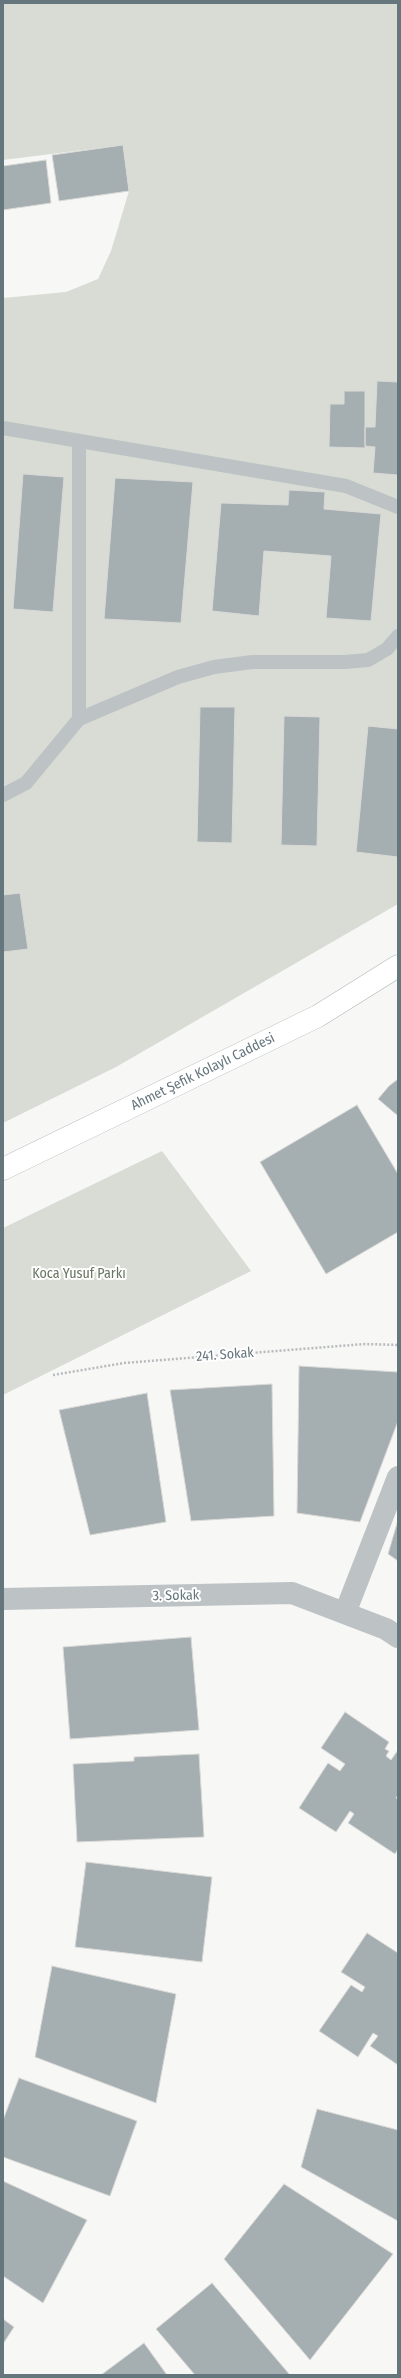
<!DOCTYPE html>
<html>
<head>
<meta charset="utf-8">
<style>
	body { margin:0 }
	#map { position:relative; width:401px; height:2378px; overflow:hidden; background:#f7f7f5; font-family:"Fira Sans Condensed",sans-serif }
	canvas { display:block }
	.frame { position:absolute; inset:0; border:4px solid #66767d; pointer-events:none }
</style>
</head>
<body>
<div id="map">
<canvas width="401" height="2378"></canvas>
<div class="frame"></div>
</div>
<script>
const ctx = document.querySelector('canvas').getContext('2d');
ctx.lineJoin = 'round';
function fill(path, color) { ctx.fillStyle = color; ctx.fill(path, 'evenodd'); }
const shape = rows => new Path2D(rows.map(r => 'M' + r).join(''));
function strokePath(path, color, width, dash) { ctx.strokeStyle = color; ctx.lineWidth = width; ctx.lineCap = dash ? 'butt' : 'round'; ctx.setLineDash(dash || []); ctx.stroke(path); }
function label(font, color, halo, rows, align = 'center') {
  ctx.font = font + ' "Fira Sans Condensed",sans-serif'; ctx.lineWidth = 4; ctx.setLineDash([]); ctx.textBaseline = 'middle'; ctx.strokeStyle = halo; ctx.fillStyle = color; for (const [text, x, y, turn = 0] of rows) {
    ctx.save(); ctx.translate(x, y); ctx.rotate((+turn || 0) * Math.PI / 180); ctx.textAlign = isNaN(turn) ? turn : align; if (halo) ctx.strokeText(text, 0, 0); ctx.fillText(text, 0, 0); ctx.restore();
  }
}
fill(shape([
	[3,3,398,3,398,904,116,1067,3,1123,3,298,66,292,98,279,111,251,129,191,123,145,3,160],
	[162,1151,251,1271,3,1395,3,1228]
]), '#d8dcd5');
const building = shape([
	[123,145,129,191,59,201,52,155,123,145],
	[46,160,51,203,3,210,3,166,46,160],
	[377,381,398,382,398,475,373,473,375,447,365,446,365,427,375,427,377,381],
	[344,391,365,391,365,448,329,447,330,404,344,404,344,391],
	[23,474,64,477,53,612,13,609,23,474],
	[115,478,193,482,181,623,104,619,115,478],
	[289,490,325,492,324,509,381,514,371,621,326,618,331,556,264,551,259,616,212,611,221,503,288,505,289,490],
	[200,707,235,707,232,843,197,842,200,707],
	[284,716,320,717,317,846,281,845,284,716],
	[368,726,398,729,398,857,356,852,368,726],
	[20,893,28,949,3,952,3,895,20,893],
	[398,1079,398,1116,378,1099,389,1086,398,1079],
	[357,1105,398,1174,398,1232,326,1274,260,1162,357,1105],
	[299,1366,398,1372,398,1421,360,1522,297,1513,299,1366],
	[272,1384,274,1516,191,1521,170,1390,272,1384],
	[147,1393,166,1522,90,1535,59,1410,147,1393],
	[398,1520,398,1561,388,1554,398,1520],
	[191,1637,199,1730,70,1739,63,1647,191,1637],
	[345,1712,389,1742,385,1749,389,1751,386,1756,391,1760,398,1750,398,1795,396,1798,398,1800,398,1849,395,1854,348,1823,354,1814,350,1811,336,1832,299,1808,328,1763,340,1771,345,1764,321,1748,345,1712],
	[199,1754,204,1837,77,1842,73,1764,134,1761,134,1757,199,1754],
	[86,1862,212,1877,202,1962,75,1947,86,1862],
	[367,1933,398,1953,398,2065,370,2046,378,2036,373,2033,358,2057,319,2031,351,1985,362,1992,365,1987,341,1972,367,1933],
	[52,1966,176,1994,156,2103,35,2057,52,1966],
	[19,2078,137,2121,110,2196,3,2157,3,2120,19,2078],
	[317,2109,398,2130,398,2221,301,2167,317,2109],
	[3,2181,87,2220,43,2303,3,2276,3,2181],
	[284,2184,393,2254,310,2360,224,2259,284,2184],
	[212,2283,290,2375,195,2375,156,2329,212,2283],
	[3,2319,14,2327,3,2344,3,2319],
	[144,2343,167,2375,101,2375,144,2343]
]);
fill(building, '#a5aeb1');
strokePath(building, '#d9d9d7', 1);
const secondary = shape([
	[3,1169,318,1016,398,966]
]);
strokePath(secondary, '#afb6b9', 23);
strokePath(shape([
	[53,1375,124,1363,365,1344,398,1345]
]), '#b7bbbd', 2.5, [2, 2]);
strokePath(shape([
	[3,428,346,486,398,507],
	[79,719,79,441],
	[3,795,26,783,79,719,178,677,214,667,252,662,345,662,368,660,387,649,398,636]
]), '#bdc2c4', 14);
strokePath(shape([
	[3,1599,292,1593,386,1629,398,1637],
	[345,1613,398,1477]
]), '#bdc2c4', 22);
strokePath(secondary, '#fff', 22);
label('14px', '#66767d', '#fff', [
	["Ahmet Şefik Kolaylı Caddesi",203,1072,-26],
	["241. Sokak",225,1355,-4],
	["3. Sokak",176,1596,-1]
]);
label('14px', '#697664', '#fff', [
	["Koca Yusuf Parkı",79,1274]
]);
</script>
</body>
</html>
